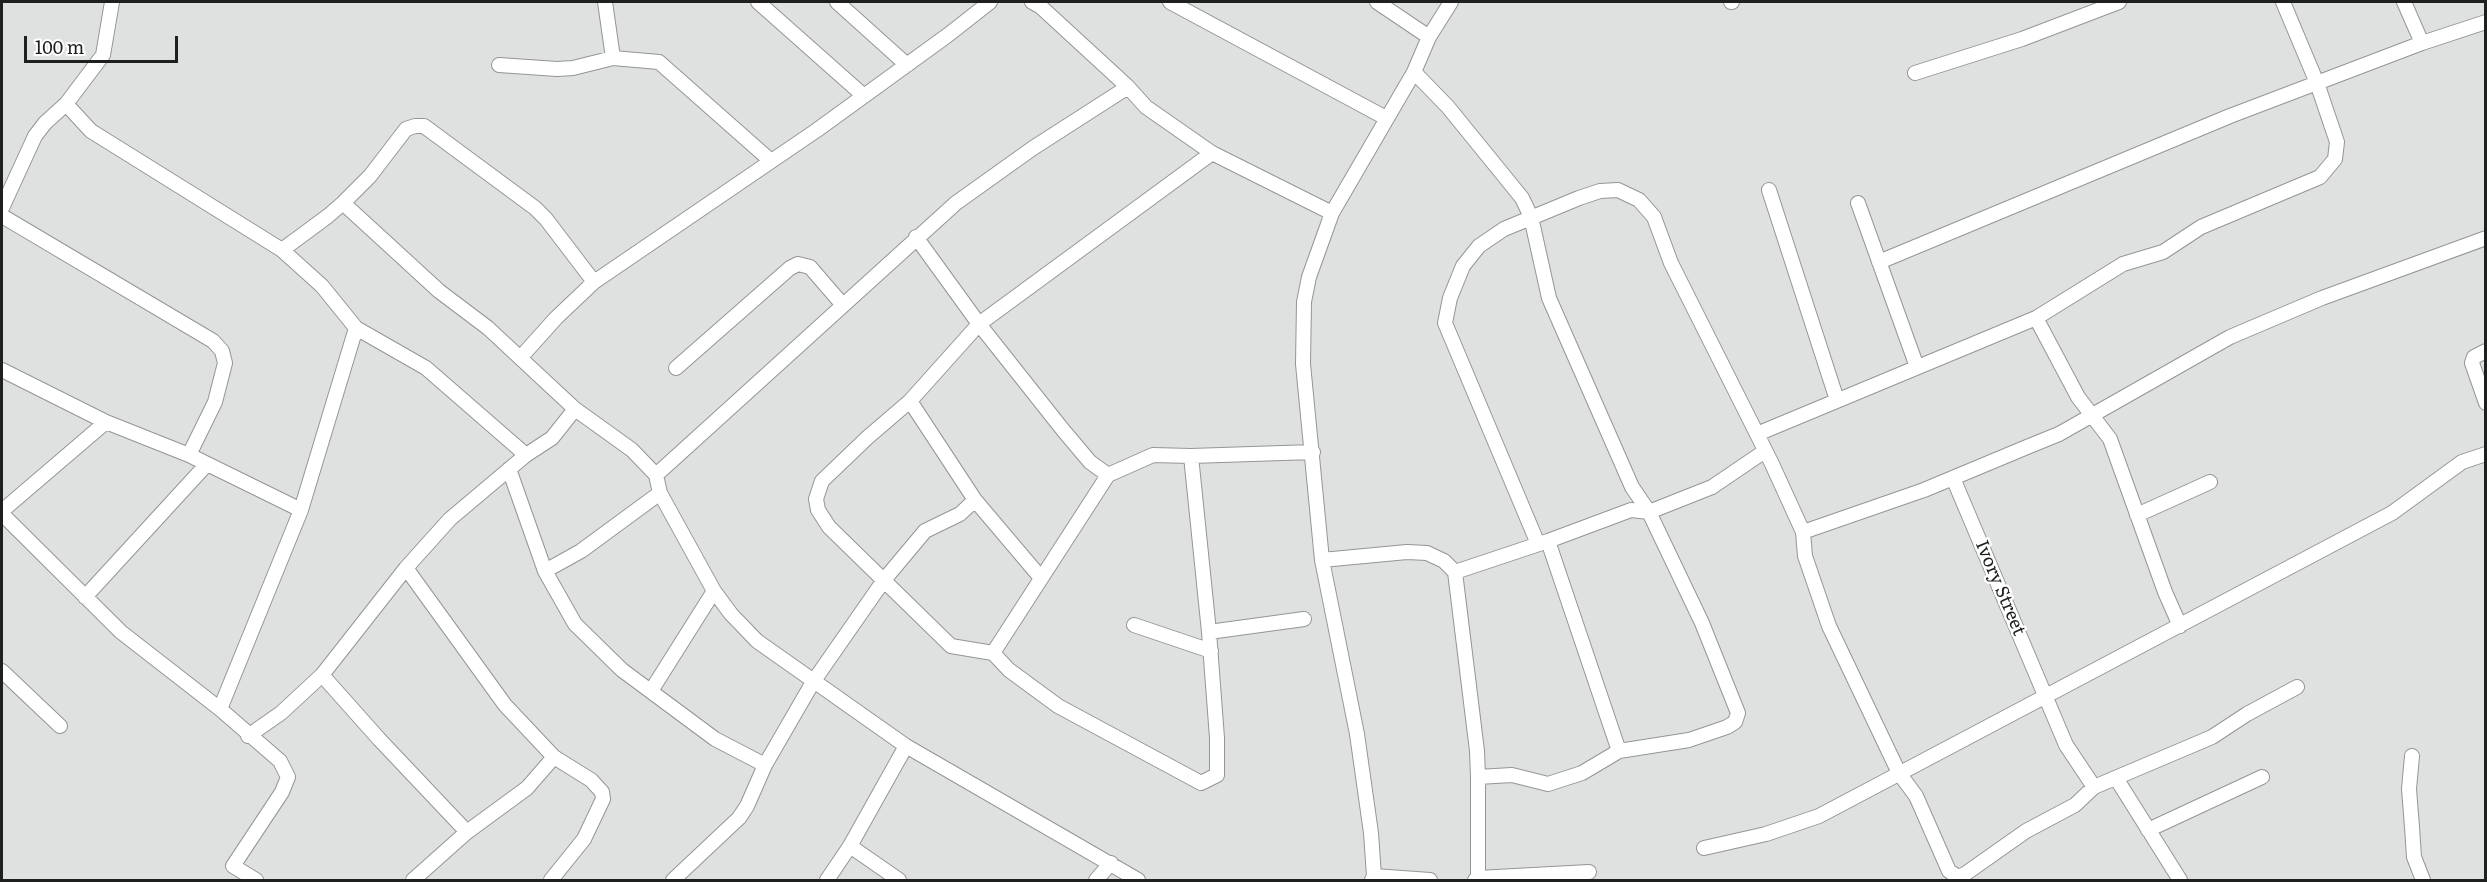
<!DOCTYPE html>
<html>
<head>
<meta charset="utf-8">
<style>
	body { margin:0 }
	#map { position:relative; width:2487px; height:882px; overflow:hidden; background:#dee1e0; font-family:Literata,serif }
	canvas { display:block }
	.frame { position:absolute; inset:0; border:3px solid #1e201f; pointer-events:none }
	.scale { position:absolute; left:24px; top:36px; width:154px; height:27px; box-sizing:border-box; border:3px solid #1e201f; border-top:0; padding-left:8px; font-size:18px; line-height:21px; white-space:nowrap; color:#1e201f; -webkit-text-stroke:4px #fff; paint-order:stroke }
</style>
</head>
<body>
<div id="map">
<canvas width="2487" height="882"></canvas>
<div class="frame"></div>
<div class="scale">100 m</div>
</div>
<script>
const ctx = document.querySelector('canvas').getContext('2d');
ctx.lineJoin = 'round';
const shape = rows => new Path2D(rows.map(r => 'M' + r).join(''));
function strokePath(path, color, width, dash) { ctx.strokeStyle = color; ctx.lineWidth = width; ctx.lineCap = dash ? 'butt' : 'round'; ctx.setLineDash(dash || []); ctx.stroke(path); }
function label(font, color, halo, rows, align = 'center') {
  ctx.font = font + ' Literata,serif'; ctx.lineWidth = 4.5; ctx.setLineDash([]); ctx.textBaseline = 'middle'; ctx.strokeStyle = halo; ctx.fillStyle = color; for (const [text, x, y, turn = 0] of rows) {
    ctx.save(); ctx.translate(x, y); ctx.rotate((+turn || 0) * Math.PI / 180); ctx.textAlign = isNaN(turn) ? turn : align; if (halo) ctx.strokeText(text, 0, 0); ctx.fillText(text, 0, 0); ctx.restore();
  }
}
const minor = shape([
	[112,2,103,55,66,104,91,131,282,250,322,286,356,328,301,510,220,709],
	[605,2,613,58],
	[758,2,864,96],
	[837,2,907,65],
	[1032,2,1041,7,1128,87,1146,107,1212,153,1332,213],
	[1170,2,1386,118],
	[1377,2,1429,37],
	[1731,2,1732,2],
	[2404,2,2422,43],
	[499,65,557,69,573,68,613,58,659,62,771,161],
	[1915,73,2022,39,2119,2],
	[1769,190,1837,400],
	[343,203,370,176,406,129,415,126,424,126,535,208,546,219,594,282],
	[1858,203,1917,367],
	[2,208,35,136,45,123,66,104],
	[2,216,213,341,222,351,225,363,215,402,189,455],
	[916,237,979,324,1063,430,1090,462,1108,475,1153,455,1191,456,1313,452],
	[1879,262,2230,116,2422,43,2486,22],
	[2036,318,2078,397,2110,439,2165,592,2180,626],
	[356,328,426,368,526,455],
	[2486,351,2474,357,2472,363,2486,403],
	[521,357,556,318,594,282,817,130,948,35,990,2],
	[676,368,790,268,798,264,810,267,842,304],
	[2,370,106,422,189,455,301,510],
	[910,401,975,500,1041,578],
	[575,409,632,450,656,475,660,493,714,591,731,614,757,641,906,746,1138,880],
	[1757,434,2036,318,2123,264,2163,252,2201,227,2320,177,2335,159,2337,142,2317,83,2283,2],
	[1191,456,1209,632,1217,738,1217,775,1201,783,1058,706,1009,670,993,653,951,646,829,527,818,510,816,499,822,481,868,437,910,401,979,324,1212,153],
	[509,469,545,571,575,624,622,670,715,739,765,765],
	[656,475,956,203,1033,148,1128,87],
	[1953,478,2066,745,2094,787,2212,737,2247,714,2297,687],
	[2,511,106,422],
	[2,514,121,632,220,709,280,761,288,777,282,792,233,866,256,880],
	[2137,515,2210,482],
	[1803,532,1924,490,2027,447,2059,434,2230,337,2322,298,2486,238],
	[1548,541,1619,751],
	[1538,544,1445,323,1450,298,1463,266,1479,246,1504,229,1579,198,1600,191,1618,190,1639,200,1654,217,1671,263,1772,464,1803,532,1805,556,1829,626,1899,773,1916,796,1949,871,1958,877,1965,874,2026,831,2075,805,2094,787],
	[1322,560,1407,552,1427,553,1444,561,1455,572,1477,751,1478,777,1512,775,1548,784,1582,773,1619,751,1689,740,1727,727,1735,722,1738,713,1702,623,1649,512,1632,487,1549,298,1531,217,1522,198,1448,107,1414,72],
	[406,568,505,705,554,757,591,780,602,792,603,799,584,839,551,880],
	[545,571,581,551,660,493],
	[1455,572,1548,541,1631,510,1649,512,1712,487,1765,451],
	[85,597,207,464],
	[1134,625,1211,651],
	[1209,632,1304,619],
	[993,653,1108,475],
	[2,671,60,726],
	[322,675,379,739,467,832],
	[651,691,714,591],
	[248,736,281,713,322,675,406,568,450,519,526,455,552,438,575,409,488,328,439,291,343,203,328,216,282,250],
	[2412,756,2409,789,2412,827,2414,857,2423,880],
	[2116,778,2180,880],
	[2148,830,2262,777],
	[850,846,899,880],
	[1704,848,1766,834,1819,816,2392,513,2462,462,2486,454],
	[1374,876,1430,880],
	[1478,878,1478,777],
	[413,880,467,832,527,788,554,757],
	[673,880,739,818,747,806,765,765,813,682,884,580,925,531,960,514,975,500],
	[827,880,850,846,906,746],
	[1096,880,1111,863],
	[1372,880,1374,876,1371,833,1357,734,1322,560,1303,364,1304,302,1309,277,1332,213,1414,72,1429,37,1451,2],
	[1475,880,1478,878,1589,872]
]);
strokePath(minor, '#939695', 16);
strokePath(minor, '#fff', 14);
label('18px', '#1e201f', '#fff', [
	["Ivory Street",2000,588,67]
]);
</script>
</body>
</html>
